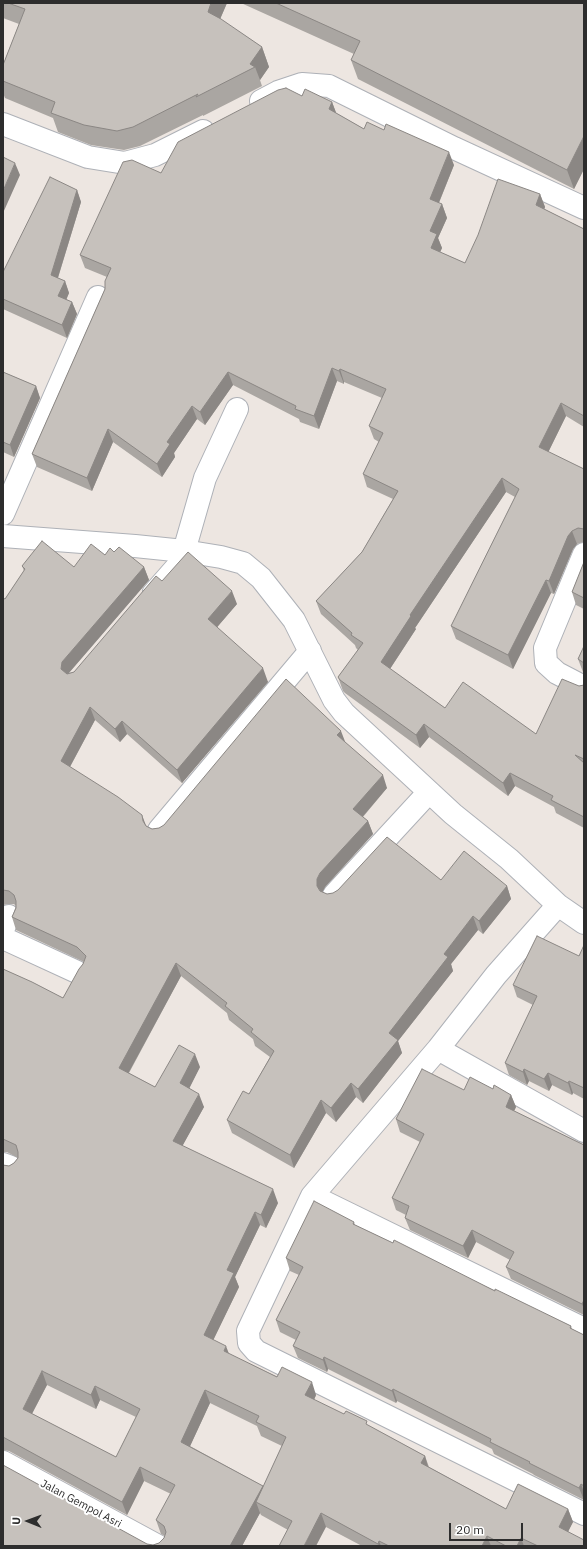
<!DOCTYPE html>
<html>
<head>
<meta charset="utf-8">
<style>
	body { margin:0 }
	#map { position:relative; width:587px; height:1549px; overflow:hidden; background:#ede6e1; font-family:"IBM Plex Sans",sans-serif }
	canvas { display:block }
	.frame { position:absolute; inset:0; border:4px solid #2d2d2d; pointer-events:none }
	.north { position:absolute; left:8px; top:1501px; width:40px; height:40px; -webkit-text-stroke:3px #fff; paint-order:stroke; rotate:271deg; font-size:11px; font-weight:700; line-height:16px; text-align:center; color:#2d2d2d }
	.north::after { content:''; display:block; margin:auto; width:14px; height:18px; background:#2d2d2d; clip-path:polygon(50% 0,100% 100%,50% 72%,0 100%) }
	.scale { position:absolute; left:449px; top:1523px; width:74px; height:18px; box-sizing:border-box; border:2px solid #2d2d2d; border-top:0; padding-left:5px; font-size:12px; line-height:14px; white-space:nowrap; color:#2d2d2d; -webkit-text-stroke:3px #fff; paint-order:stroke }
</style>
</head>
<body>
<div id="map">
<canvas width="587" height="1549"></canvas>
<div class="frame"></div>
<div class="north">U</div>
<div class="scale">20 m</div>
</div>
<script>
const ctx = document.querySelector('canvas').getContext('2d');
ctx.lineJoin = 'round';
const shape = rows => new Path2D(rows.map(r => 'M' + r).join(''));
function strokePath(path, color, width, dash) { ctx.strokeStyle = color; ctx.lineWidth = width; ctx.lineCap = dash ? 'butt' : 'round'; ctx.setLineDash(dash || []); ctx.stroke(path); }
function fill(path, color) { ctx.fillStyle = color; ctx.fill(path, 'evenodd'); }
function label(font, color, halo, rows, align = 'center') {
  ctx.font = font + ' "IBM Plex Sans",sans-serif'; ctx.lineWidth = 4; ctx.setLineDash([]); ctx.textBaseline = 'middle'; ctx.strokeStyle = halo; ctx.fillStyle = color; for (const [text, x, y, turn = 0] of rows) {
    ctx.save(); ctx.translate(x, y); ctx.rotate((+turn || 0) * Math.PI / 180); ctx.textAlign = isNaN(turn) ? turn : align; if (halo) ctx.strokeText(text, 0, 0); ctx.fillText(text, 0, 0); ctx.restore();
  }
}
const lane = shape([
	[149,591,184,551]
]);
const street = shape([
	[261,101,278,92,302,84,329,86,454,148,584,208],
	[3,124,88,157,125,163,155,155,203,131],
	[3,514,98,297],
	[3,536,135,546,184,551,221,557,243,563,261,578,294,620,334,700,344,713,453,814,509,859,558,905,584,923],
	[184,551,205,478,237,409],
	[584,554,545,648,546,663,557,673,584,687],
	[159,830,310,651],
	[334,895,429,792],
	[558,905,496,975,438,1049,312,1196,248,1331,249,1343,256,1351,584,1514],
	[3,930,9,916],
	[3,938,77,972],
	[438,1049,584,1131],
	[3,1164,11,1167],
	[312,1196,584,1329],
	[3,1462,158,1546]
]);
strokePath(lane, '#aeb1b7', 14);
strokePath(street, '#aeb1b7', 24);
strokePath(lane, '#fff', 12);
strokePath(street, '#fff', 22);
fill(shape([
	[3,3,227,3,220,19,262,47,269,67,260,80,262,86,203,116,203,115,140,146,124,150,91,145,58,132,53,118,5,98,3,93,3,65,19,24,3,18],
	[241,3,584,3,584,169,574,189,358,79,351,60,354,54],
	[302,96,332,102,336,113,364,129,454,165,439,203,442,204,447,218,438,238,442,248,440,252,465,263,540,194,545,207,544,209,584,229,584,427,566,416,548,452,584,469,584,542,583,542,577,544,573,549,554,594,551,593,513,669,456,639,451,626,515,497,506,492,415,628,416,629,390,669,445,708,536,734,579,686,584,685,584,828,556,813,554,807,515,786,508,796,429,737,420,748,345,693,343,691,338,677,358,650,356,648,355,645,321,614,316,601,362,552,393,499,367,487,363,474,379,442,374,439,369,426,382,398,344,382,344,384,337,381,319,429,300,422,299,419,233,385,205,425,197,419,174,453,175,457,162,477,113,442,92,491,37,467,32,454,105,289,107,277,85,268,80,255,161,173],
	[77,190,81,202,58,278,65,281,69,293,66,299,72,302,77,314,67,338,3,309,3,272],
	[3,372,36,386,40,398,14,457,3,452],
	[114,552,144,567,149,580,69,673,74,672,162,581,237,604,217,627,268,682,182,783,127,734,120,742,95,720,70,767,146,826,152,829,159,828,346,743,387,788,363,817,368,821,373,834,325,887,322,892,327,894,441,880,507,886,511,899,483,934,478,930,451,964,453,971,398,1041,402,1053,363,1103,356,1097,336,1122,326,1113,294,1168,232,1133,227,1120,249,1094,270,1057,255,1046,253,1039,229,1020,227,1013,181,976,129,1073,155,1087,200,1067,189,1088,204,1107,182,1146,278,1203,266,1228,260,1225,235,1277,239,1287,213,1340,229,1354,316,1395,314,1400,369,1426,425,1456,429,1467,506,1509,568,1509,573,1522,568,1531,584,1546,362,1546,326,1527,288,1530,261,1515,260,1513,242,1546,3,1546,147,1544,153,1545,159,1543,164,1538,165,1536,161,1534,156,1520,171,1494,144,1481,127,1515,9,1451,3,1450,3,1165,9,1166,14,1163,18,1158,7,1152,3,1152,3,969,63,998,84,962,82,961,16,930,12,917,16,906,14,904,8,904,3,905,3,598,5,599,24,571,22,566,74,567,105,555],
	[47,1385,96,1409,100,1400,136,1417,116,1457,32,1414],
	[210,1403,257,1426,261,1436,282,1446,263,1487,263,1486,190,1446],
	[584,562,584,609,576,605,572,592],
	[584,646,584,673,583,672,578,659],
	[584,945,584,1099,573,1093,572,1095,552,1085,549,1091,529,1081,527,1085,509,1075,505,1063,533,1005,517,997,513,985,579,956],
	[493,1089,511,1095,516,1107,514,1111,584,1145,584,1315,511,1279,506,1267,510,1260,476,1242,468,1258,410,1230,405,1218,406,1215,396,1210,392,1198,420,1142,400,1132,396,1119,464,1090],
	[354,1222,355,1225,393,1243,571,1326,572,1329,584,1335,584,1500,534,1475,533,1474,494,1454,492,1449,397,1401,396,1403,328,1369,327,1372,298,1358,293,1346,296,1340,280,1332,276,1320,299,1275,290,1271,286,1258]
]), '#aaa6a2');
fill(shape([
	[211,3,227,3,215,31,208,12],
	[262,47,269,67,260,80,255,67,250,64],
	[332,102,337,115,329,109],
	[584,136,584,169,574,189,567,170],
	[449,152,454,165,435,212,430,199],
	[15,163,20,175,3,213,3,191],
	[77,190,81,202,55,287,51,275],
	[540,194,545,207,541,218,536,205],
	[442,204,447,218,438,238,442,248,436,261,431,248,430,231],
	[65,281,69,293,63,308,58,296],
	[72,302,77,314,67,338,62,325],
	[332,368,337,381,319,429,314,416],
	[340,369,344,382,344,384,339,371],
	[228,372,233,385,205,425,200,412],
	[36,386,40,398,14,457,10,445],
	[561,403,566,416,544,461,539,447],
	[192,406,197,419,174,453,175,457,162,477,157,464,167,442],
	[108,429,113,442,92,491,87,478],
	[502,478,506,492,415,628,416,629,386,675,381,662,410,615],
	[572,531,577,544,573,549,554,594,549,581,568,536],
	[144,567,149,580,67,675,61,669,62,662],
	[546,580,551,593,513,669,508,655],
	[232,591,237,604,213,632,208,619],
	[263,668,268,682,182,783,177,770],
	[90,707,95,720,66,774,61,761],
	[122,721,127,734,120,742,115,729],
	[424,724,429,737,420,748,416,735],
	[341,731,346,744,337,735],
	[510,773,515,786,508,796,503,783],
	[383,775,387,788,358,822,353,809],
	[142,815,147,828,143,821],
	[368,821,373,834,325,887,322,893,317,886,317,879,320,873],
	[507,886,511,899,483,934,479,921],
	[473,916,478,930,451,964,453,971,398,1041,402,1053,363,1103,358,1089,389,1033,444,954],
	[176,963,181,976,124,1081,119,1068],
	[195,1054,200,1067,185,1097,180,1083],
	[524,1069,529,1081,527,1085,523,1072],
	[548,1073,552,1085,549,1091,544,1079],
	[569,1081,573,1093,572,1095,568,1083],
	[351,1083,356,1097,336,1122,331,1108],
	[199,1094,204,1107,178,1154,173,1141],
	[511,1095,516,1107,510,1119,506,1107],
	[321,1100,326,1113,294,1168,290,1155],
	[273,1189,278,1203,266,1228,261,1215],
	[255,1212,260,1225,235,1277,239,1287,209,1349,204,1335,227,1270],
	[472,1230,476,1242,468,1258,463,1246],
	[584,1300,584,1309,582,1304],
	[226,1346,231,1359,224,1351],
	[324,1357,328,1369,327,1372,323,1360],
	[42,1371,47,1385,27,1423,23,1409],
	[312,1382,316,1395,310,1409,305,1395],
	[95,1386,100,1400,96,1409,91,1395],
	[393,1389,397,1401,396,1403,392,1391],
	[205,1390,210,1403,186,1455,181,1442],
	[425,1456,429,1470,421,1463],
	[140,1467,144,1481,127,1515,122,1502],
	[581,1484,584,1492,584,1500,579,1488],
	[263,1486,268,1499,256,1502,260,1513,242,1546,230,1546],
	[568,1509,573,1522,564,1540,559,1527],
	[321,1513,326,1527,316,1546,304,1546],
	[487,1536,491,1546,482,1546],
	[521,1538,524,1546,517,1546],
	[379,1541,381,1546,379,1546,378,1544]
]), '#8b8784');
const building = shape([
	[8,3,211,3,208,12,221,19,262,47,250,64,255,67,196,97,198,94,133,127,117,131,84,125,51,113,55,102,3,81,3,65,25,9,8,3],
	[276,3,584,3,584,136,567,170,351,60,360,41,276,3],
	[286,88,302,96,305,89,332,102,329,109,364,129,367,122,384,130,386,124,449,152,430,199,442,204,430,231,437,234,431,248,465,263,478,235,498,179,540,194,536,205,584,229,584,416,561,403,539,447,584,469,584,529,578,528,572,531,568,536,549,581,546,580,508,655,451,626,519,489,502,478,410,615,411,616,381,662,445,708,463,682,536,734,562,679,579,686,584,685,584,759,575,755,584,763,584,817,551,800,553,796,510,773,503,783,424,724,416,735,340,680,338,677,363,643,351,635,352,633,316,601,362,552,398,491,363,474,383,433,369,426,386,389,340,369,339,371,332,368,314,416,295,409,296,406,228,372,200,412,192,406,167,442,170,444,157,464,108,429,87,478,32,454,105,289,105,281,111,268,80,255,123,162,132,160,161,173,178,142,278,90,286,88],
	[3,157,15,163,3,191,3,157],
	[50,177,77,190,51,275,65,281,58,296,72,302,62,325,3,299,3,272,50,177],
	[3,372,36,386,10,445,3,442,3,372],
	[42,541,74,567,91,544,105,555,110,548,114,552,119,547,144,567,62,662,61,669,67,674,74,672,156,576,162,581,188,552,232,591,208,619,263,668,177,770,122,721,115,729,90,707,61,761,118,797,142,815,143,821,146,826,152,829,159,828,164,825,286,679,341,731,337,735,383,775,353,809,368,821,320,873,317,879,317,886,320,891,327,894,333,893,338,890,387,837,441,880,464,851,507,886,479,921,473,916,444,954,448,957,389,1033,398,1040,358,1089,351,1083,331,1108,321,1100,290,1155,227,1120,243,1091,249,1094,274,1051,251,1032,253,1029,225,1006,227,1003,176,963,119,1068,155,1087,179,1045,195,1054,180,1083,199,1094,173,1141,273,1189,261,1215,255,1212,227,1270,234,1273,204,1335,226,1346,224,1351,277,1377,282,1367,312,1382,305,1395,344,1414,346,1411,367,1421,366,1424,425,1456,421,1463,506,1509,518,1484,568,1509,559,1527,584,1540,584,1546,538,1546,521,1538,517,1546,506,1546,487,1536,482,1546,389,1546,379,1541,378,1544,321,1513,304,1546,279,1546,292,1521,256,1502,286,1437,256,1422,259,1416,205,1390,181,1442,263,1486,230,1546,3,1546,3,1465,147,1544,153,1545,159,1543,164,1538,166,1532,164,1526,156,1520,175,1485,140,1467,122,1502,3,1437,3,1165,9,1166,14,1163,18,1158,18,1152,16,1145,3,1139,3,969,32,982,63,998,79,969,83,964,86,956,77,947,12,917,16,908,16,901,14,895,9,891,3,890,3,598,5,599,25,569,22,566,42,541],
	[42,1371,91,1395,95,1386,140,1409,116,1457,23,1409,42,1371],
	[584,562,584,598,572,592,584,562],
	[584,646,584,663,578,659,584,646],
	[537,936,579,956,584,945,584,1088,569,1081,568,1083,548,1073,544,1079,524,1069,523,1072,505,1063,537,996,513,985,537,936],
	[422,1069,464,1090,470,1077,493,1089,494,1085,511,1095,506,1107,584,1145,584,1300,582,1304,506,1267,514,1252,472,1230,463,1246,405,1218,409,1206,392,1198,424,1134,396,1119,422,1069],
	[314,1201,354,1222,353,1224,393,1243,394,1240,495,1291,495,1289,571,1326,570,1328,584,1335,584,1486,581,1484,579,1488,529,1463,530,1462,490,1442,491,1439,393,1389,392,1391,324,1357,323,1360,293,1346,300,1332,276,1320,303,1267,286,1258,314,1201]
]);
fill(building, '#c6c1bc');
strokePath(building, '#8b8784', 1);
label('11px', '#2d2d2d', '#fff', [
	["Jalan Gempol Asri",81,1504,28]
]);
</script>
</body>
</html>
